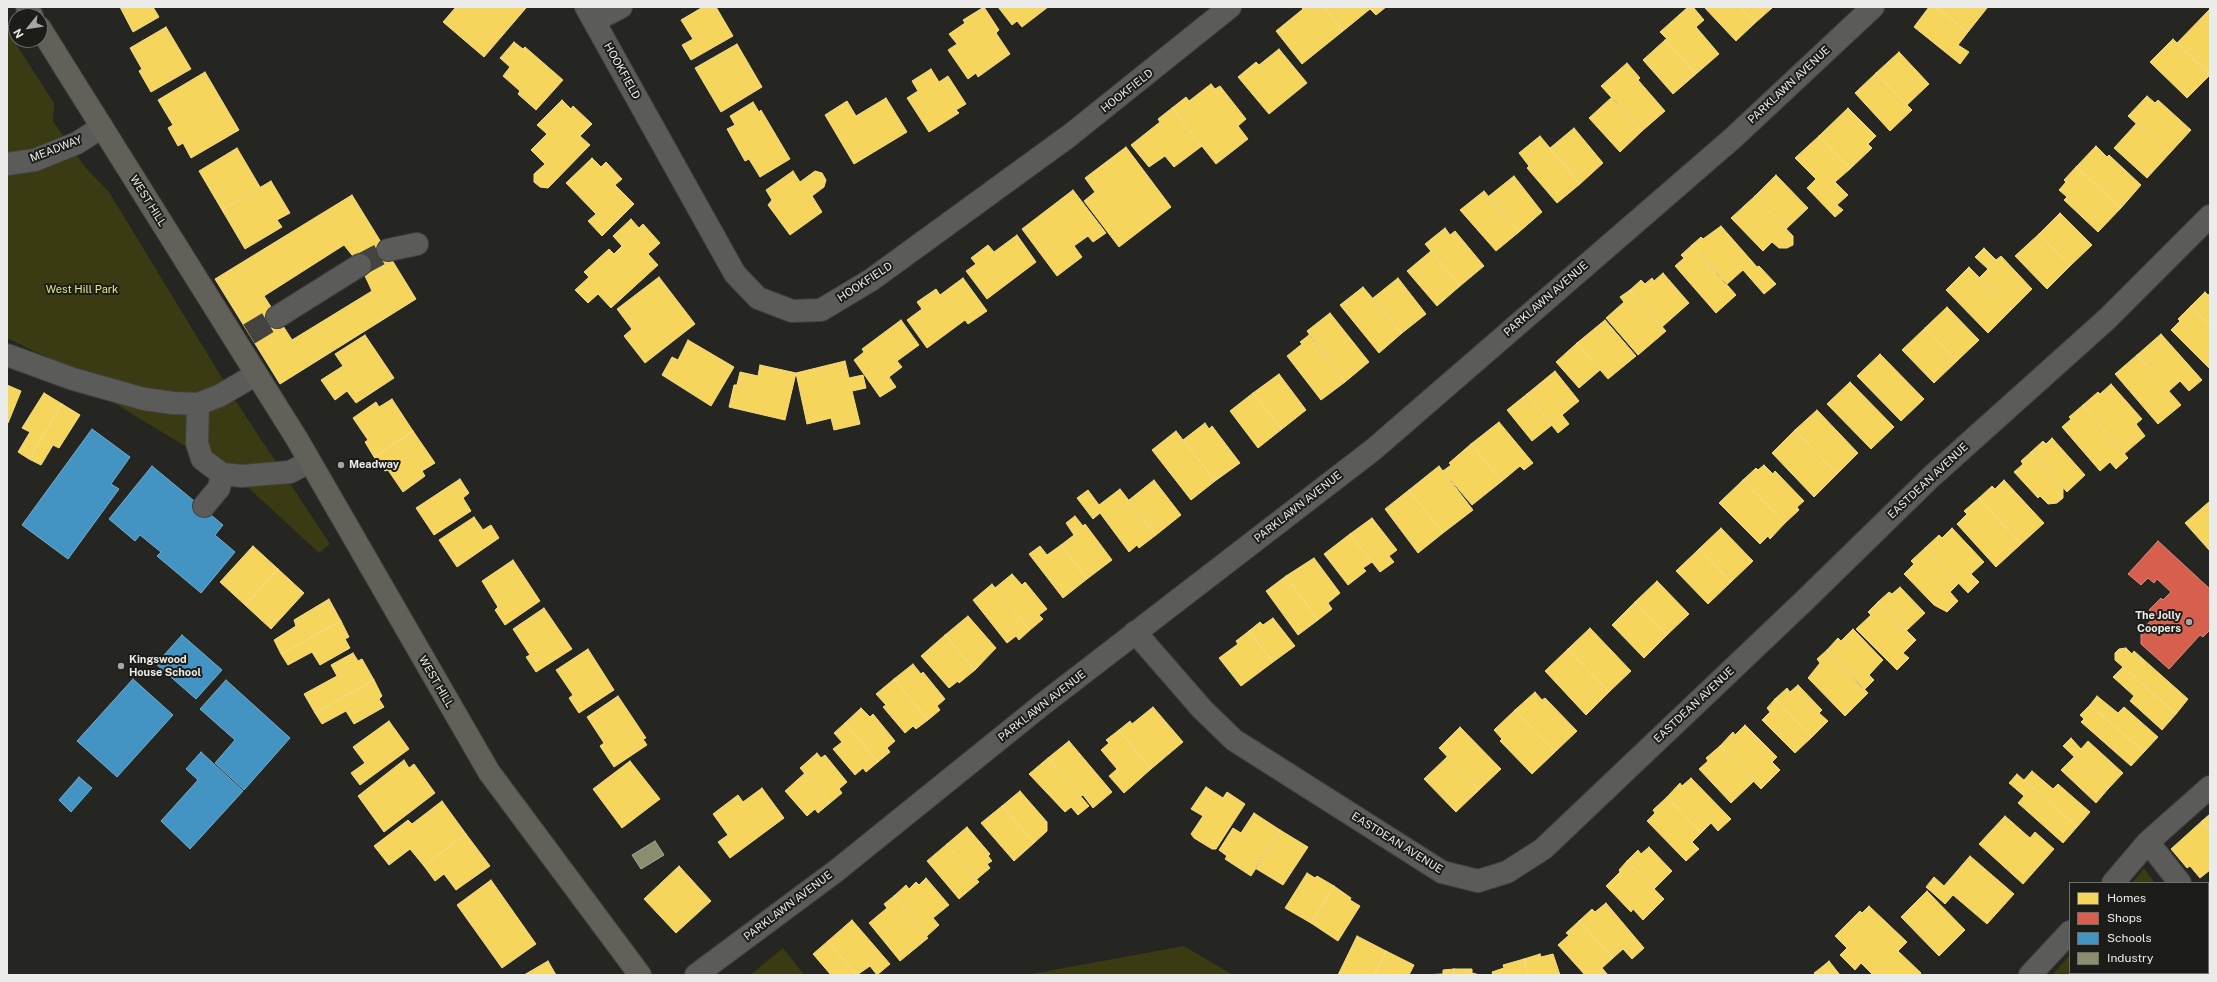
<!DOCTYPE html>
<html>
<head>
<meta charset="utf-8">
<style>
	body { margin:0 }
	#map { position:relative; width:2217px; height:982px; overflow:hidden; background:#252522; font-family:"Public Sans",sans-serif }
	canvas { display:block }
	.frame { position:absolute; inset:0; border:8px solid #ebece9; pointer-events:none }
	.legend { position:absolute; left:2069px; top:882px; width:140px; height:92px; box-sizing:border-box; background:#1c1d18; border:1px solid #6f706c; margin:0; padding:5px 7px; list-style:none; font-size:12px; color:#ebece9 }
	.legend li { display:flex; align-items:center; gap:8px; height:20px }
	.legend b { width:20px; border:1px solid #6f706c }
	.north { position:absolute; left:8px; top:8px; width:40px; height:40px; box-sizing:border-box; background:#1c1d18; border:1px solid #6f706c; border-radius:50%; rotate:240deg; font-size:11px; font-weight:700; line-height:16px; text-align:center; color:#ebece9 }
	.north::after { content:''; display:block; margin:auto; width:14px; height:18px; background:#a6a6a3; clip-path:polygon(50% 0,100% 100%,50% 72%,0 100%) }
</style>
</head>
<body>
<div id="map">
<canvas width="2217" height="982"></canvas>
<div class="frame"></div>
<ul class="legend">
<li><b style="height:11px;background:#f6d55c"></b>Homes</li>
<li><b style="height:11px;background:#d6604d"></b>Shops</li>
<li><b style="height:11px;background:#4393c3"></b>Schools</li>
<li><b style="height:11px;background:#8c8c6e"></b>Industry</li>
</ul>
<div class="north">N</div>
</div>
<script>
const ctx = document.querySelector('canvas').getContext('2d');
ctx.lineJoin = 'round';
function fill(path, color) { ctx.fillStyle = color; ctx.fill(path, 'evenodd'); }
const shape = rows => new Path2D(rows.map(r => 'M' + r).join(''));
function strokePath(path, color, width, dash) { ctx.strokeStyle = color; ctx.lineWidth = width; ctx.lineCap = dash ? 'butt' : 'round'; ctx.setLineDash(dash || []); ctx.stroke(path); }
function label(font, color, halo, rows, align = 'center') {
  ctx.font = font + ' "Public Sans",sans-serif'; ctx.lineWidth = 4; ctx.setLineDash([]); ctx.textBaseline = 'middle'; ctx.strokeStyle = halo; ctx.fillStyle = color; for (const [text, x, y, turn = 0] of rows) {
    ctx.save(); ctx.translate(x, y); ctx.rotate((+turn || 0) * Math.PI / 180); ctx.textAlign = isNaN(turn) ? turn : align; if (halo) ctx.strokeText(text, 0, 0); ctx.fillText(text, 0, 0); ctx.restore();
  }
}
fill(shape([
	[7,30,54,103,53,121,85,167,109,192,239,406,330,544,319,553,239,479,111,401,84,375,7,338],
	[2144,868,2155,883,2132,883],
	[2208,920,2210,922,2210,975,2052,975,2070,955,2070,973,2208,973],
	[1184,946,1233,975,1026,975],
	[783,948,804,975,750,975]
]), '#3a3b12');
const homes = shape([
	[120,7,153,7,159,17,133,32,120,7],
	[456,7,526,7,526,8,484,57,443,22,456,7],
	[703,7,716,7,733,36,691,60,682,45,693,39,681,20,703,7],
	[984,7,999,30,996,33,1010,54,978,77,976,73,968,79,948,50,957,44,949,34,965,23,963,20,984,7],
	[998,7,1048,7,1022,27,1017,21,1012,25,998,7],
	[1301,7,1324,7,1343,31,1302,64,1276,31,1303,9,1301,7],
	[1324,7,1386,7,1376,15,1370,9,1343,31,1324,7],
	[1688,7,1693,7,1704,20,1696,27,1719,54,1696,74,1665,40,1667,39,1660,32,1688,7],
	[1704,7,1740,7,1755,23,1736,41,1704,7],
	[1740,7,1771,7,1772,8,1755,23,1740,7],
	[1929,7,1936,7,1968,32,1958,45,1969,52,1960,64,1914,27,1929,7],
	[1936,7,1986,7,1987,8,1968,32,1936,7],
	[2210,9,2210,75,2177,43,2210,9],
	[166,27,191,69,151,92,139,71,142,69,130,48,166,27],
	[2173,39,2210,75,2187,98,2150,62,2173,39],
	[1665,40,1696,74,1673,94,1643,60,1665,40],
	[514,42,523,49,525,47,563,80,536,110,518,94,520,91,503,76,510,67,500,58,514,42],
	[737,44,762,87,721,112,695,68,737,44],
	[1279,49,1307,83,1269,114,1238,77,1256,62,1259,65,1279,49],
	[1899,52,1929,84,1907,105,1876,73,1899,52],
	[1627,63,1640,78,1638,80,1665,111,1642,131,1601,86,1627,63],
	[931,69,939,82,948,76,966,104,956,110,959,113,929,132,907,98,918,91,912,81,931,69],
	[205,72,239,130,191,158,183,143,178,146,168,128,173,125,158,100,205,72],
	[1876,73,1912,110,1890,131,1855,93,1876,73],
	[1211,84,1215,89,1220,86,1246,119,1238,126,1248,139,1216,164,1172,108,1186,97,1189,101,1211,84],
	[2147,96,2155,103,2158,100,2191,130,2169,154,2128,116,2147,96],
	[1612,97,1642,131,1620,152,1589,118,1612,97],
	[886,98,907,132,854,164,825,115,847,101,856,116,886,98],
	[562,100,571,109,573,106,592,124,580,136,590,145,548,188,540,187,534,182,534,174,545,164,531,150,547,134,537,125,562,100],
	[753,102,759,112,761,110,790,159,760,177,749,159,745,161,727,129,735,125,730,116,753,102],
	[1172,108,1202,146,1174,167,1165,156,1149,167,1131,145,1160,122,1158,119,1172,108],
	[1848,108,1876,136,1868,144,1872,148,1850,169,1819,136,1848,108],
	[2136,124,2169,154,2147,178,2114,148,2136,124],
	[1574,128,1603,163,1580,184,1550,148,1574,128],
	[1540,136,1580,184,1557,203,1527,168,1529,166,1519,153,1540,136],
	[1819,136,1850,169,1835,182,1848,195,1837,205,1843,210,1835,217,1807,188,1816,179,1795,158,1819,136],
	[2096,146,2107,157,2109,155,2141,185,2121,208,2076,167,2096,146],
	[1126,147,1171,207,1119,247,1084,201,1095,192,1085,178,1126,147],
	[237,148,260,187,222,210,199,171,237,148],
	[592,158,601,167,606,162,622,179,615,185,634,204,602,236,588,221,596,214,566,183,592,158],
	[2076,167,2121,208,2098,232,2064,200,2067,197,2059,190,2066,182,2064,180,2076,167],
	[793,171,800,182,815,171,822,173,826,180,824,187,812,196,822,212,790,235,768,205,772,200,766,190,793,171],
	[1776,175,1808,208,1786,229,1755,196,1776,175],
	[1514,176,1542,212,1519,232,1489,196,1514,176],
	[271,181,290,213,277,220,282,227,245,249,222,210,271,181],
	[1073,190,1106,233,1093,242,1088,236,1074,246,1082,257,1057,276,1022,229,1073,190],
	[1484,191,1519,232,1496,251,1460,210,1484,191],
	[352,195,416,299,280,384,215,279,352,195],
	[344,245,360,265,372,291,292,340,264,296,344,245],
	[1755,196,1793,236,1793,245,1787,248,1779,248,1772,242,1763,251,1731,218,1755,196],
	[2060,213,2092,245,2070,266,2039,234,2060,213],
	[631,219,639,228,643,224,660,243,648,254,658,265,611,308,598,294,588,303,575,290,589,277,584,272,609,249,614,254,622,246,613,236,631,219],
	[1721,226,1757,267,1759,266,1776,284,1764,294,1743,270,1726,285,1692,245,1701,237,1703,239,1721,226],
	[1445,228,1450,235,1455,231,1484,266,1460,286,1425,244,1445,228],
	[2039,234,2070,266,2047,289,2015,256,2039,234],
	[1017,235,1036,262,987,299,966,271,976,264,971,258,988,245,994,252,1017,235],
	[1692,245,1736,295,1716,313,1675,266,1684,258,1681,255,1692,245],
	[1984,248,1996,260,2001,256,2032,289,2011,310,1979,278,1988,269,1975,257,1984,248],
	[1431,251,1460,286,1437,306,1407,271,1431,251],
	[1969,267,2011,310,1988,333,1946,290,1969,267],
	[1663,273,1689,303,1662,327,1630,290,1641,280,1645,284,1652,278,1654,281,1663,273],
	[659,277,695,324,645,363,624,336,632,329,617,309,659,277],
	[963,278,987,311,968,324,965,320,927,348,907,320,922,309,917,302,936,289,940,295,963,278],
	[1398,278,1426,314,1402,333,1373,298,1398,278],
	[1363,287,1402,333,1379,353,1340,305,1363,287],
	[1630,290,1666,331,1638,355,1606,318,1624,302,1620,297,1630,290],
	[2205,292,2208,295,2210,294,2210,326,2191,306,2205,292],
	[2191,306,2210,326,2210,369,2171,330,2180,321,2178,319,2191,306],
	[1947,307,1979,340,1957,361,1925,328,1947,307],
	[1330,313,1369,362,1345,382,1307,331,1330,313],
	[901,320,919,345,897,361,902,367,889,377,896,387,880,397,854,360,864,352,862,349,901,320],
	[1605,320,1636,356,1608,379,1577,343,1605,320],
	[1925,328,1957,361,1934,383,1902,350,1925,328],
	[2161,334,2202,380,2189,391,2180,381,2169,391,2137,355,2161,334],
	[365,335,394,378,356,403,347,391,335,400,321,380,343,366,335,354,365,335],
	[1309,335,1345,382,1321,400,1287,356,1302,344,1300,342,1309,335],
	[688,340,734,367,711,406,662,375,672,357,678,360,688,340],
	[1577,343,1600,370,1579,388,1556,362,1577,343],
	[1880,354,1924,399,1901,421,1857,376,1880,354],
	[2137,355,2181,405,2158,424,2115,374,2137,355],
	[845,361,849,378,863,375,866,388,852,391,860,424,834,430,831,418,807,424,796,373,845,361],
	[760,365,796,373,785,420,729,407,734,385,737,385,740,372,758,376,760,365],
	[1555,371,1579,401,1562,415,1569,424,1558,433,1527,394,1555,371],
	[1279,374,1306,410,1282,429,1253,393,1279,374],
	[1850,382,1894,427,1871,449,1827,404,1850,382],
	[2111,384,2142,419,2136,424,2145,436,2124,454,2083,405,2098,392,2100,394,2111,384],
	[7,385,21,391,8,423,7,422,7,385],
	[44,393,62,404,29,459,18,452,30,432,22,428,44,393],
	[1253,393,1282,429,1258,448,1230,411,1253,393],
	[1527,394,1552,425,1532,441,1507,410,1527,394],
	[392,399,413,431,374,457,365,442,368,440,353,418,376,402,379,407,392,399],
	[62,404,80,415,59,448,53,445,41,465,29,459,62,404],
	[2083,405,2128,458,2116,469,2110,462,2100,471,2062,427,2071,419,2069,417,2083,405],
	[1817,410,1858,453,1837,474,1795,430,1817,410],
	[1499,422,1533,463,1524,470,1520,466,1502,481,1471,444,1499,422],
	[1205,423,1209,429,1212,426,1240,463,1215,481,1183,440,1205,423],
	[1795,430,1837,474,1814,497,1772,453,1795,430],
	[413,431,435,463,422,471,425,476,403,492,388,470,385,471,374,457,413,431],
	[1176,431,1215,481,1191,500,1152,450,1176,431],
	[2052,438,2085,475,2067,492,2031,452,2043,441,2046,444,2052,438],
	[1471,444,1502,481,1472,505,1443,471,1451,465,1449,463,1471,444],
	[2031,452,2063,487,2063,498,2057,503,2048,504,2040,496,2038,498,2014,472,2023,464,2021,461,2031,452],
	[1764,465,1773,474,1775,471,1804,501,1797,507,1799,510,1785,523,1743,480,1756,468,1758,470,1764,465],
	[1439,466,1473,510,1443,533,1409,490,1439,466],
	[460,479,469,493,463,498,471,511,434,535,416,508,460,479],
	[1154,480,1181,515,1156,535,1129,500,1154,480],
	[1743,480,1785,523,1770,539,1768,536,1760,544,1719,503,1743,480],
	[2004,480,2044,523,2021,544,1979,498,1992,486,1995,489,2004,480],
	[1120,489,1156,535,1139,548,1137,545,1129,552,1100,513,1093,519,1077,498,1088,490,1099,505,1120,489],
	[1409,490,1443,533,1418,553,1385,509,1409,490],
	[1979,498,2021,544,1996,567,1957,524,1967,514,1964,511,1979,498],
	[2210,501,2210,551,2185,523,2210,501],
	[1075,516,1083,526,1085,524,1112,560,1087,579,1061,545,1074,535,1066,523,1075,516],
	[474,517,483,530,491,525,499,538,457,567,439,540,474,517],
	[1372,518,1397,550,1389,556,1394,562,1380,572,1350,534,1372,518],
	[1721,528,1753,561,1731,582,1699,549,1721,528],
	[1952,528,1984,562,1971,574,1979,582,1968,593,1925,548,1939,535,1942,538,1952,528],
	[1350,534,1372,562,1363,568,1366,571,1348,585,1324,554,1350,534],
	[1061,545,1087,579,1063,598,1029,554,1040,546,1047,555,1061,545],
	[253,546,278,569,245,605,220,582,253,546],
	[1925,548,1959,583,1950,592,1958,601,1947,612,1934,605,1904,574,1914,564,1911,561,1925,548],
	[1699,549,1731,582,1708,604,1676,571,1699,549],
	[1314,558,1340,593,1328,603,1332,609,1318,620,1286,576,1314,558],
	[513,560,540,601,505,625,495,610,498,607,482,581,513,560],
	[278,569,304,593,271,629,245,605,278,569],
	[1012,574,1022,585,1025,582,1047,609,1039,615,1043,619,1030,630,995,588,1012,574],
	[1286,576,1318,620,1298,635,1266,591,1286,576],
	[1657,581,1689,614,1667,635,1635,602,1657,581],
	[992,584,1030,630,1019,640,1016,636,1007,643,973,600,992,584],
	[1900,587,1925,613,1906,631,1878,602,1889,592,1892,594,1900,587],
	[329,599,341,621,281,654,274,640,296,626,294,620,329,599],
	[1635,602,1667,635,1644,658,1612,625,1635,602],
	[1878,602,1916,640,1903,653,1909,658,1897,670,1856,629,1871,615,1868,612,1878,602],
	[544,608,572,649,536,672,526,657,530,655,513,629,544,608],
	[968,616,996,648,975,670,945,635,968,616],
	[1273,618,1295,646,1273,662,1249,631,1260,622,1263,625,1273,618],
	[341,621,349,637,345,639,350,648,320,665,312,652,288,665,281,654,341,621],
	[1590,628,1631,671,1609,692,1568,649,1590,628],
	[1853,629,1883,660,1869,675,1874,680,1864,690,1827,650,1838,638,1841,641,1853,629],
	[1249,631,1273,662,1241,686,1219,658,1238,644,1236,641,1249,631],
	[945,635,975,670,959,683,958,681,949,688,921,656,945,635],
	[2126,648,2132,654,2134,651,2188,699,2176,714,2115,660,2115,653,2119,649,2126,648],
	[588,649,614,690,579,713,569,698,573,695,556,670,588,649],
	[1568,649,1609,692,1586,715,1545,671,1568,649],
	[1827,650,1868,693,1845,716,1808,678,1820,663,1817,659,1827,650],
	[353,653,358,661,362,659,374,680,315,713,304,694,337,676,331,665,353,653],
	[913,664,921,674,923,672,945,699,937,706,940,710,928,720,894,679,913,664],
	[2123,667,2176,714,2162,730,2130,701,2134,696,2113,677,2123,667],
	[894,679,928,720,916,729,913,726,905,733,883,707,886,705,876,694,894,679],
	[374,680,382,696,379,699,384,707,354,724,346,711,322,724,315,713,374,680],
	[1798,685,1822,710,1819,713,1828,721,1812,737,1775,699,1787,688,1790,692,1798,685],
	[1535,692,1542,700,1545,698,1577,731,1555,752,1515,710,1535,692],
	[618,696,646,738,643,739,647,745,614,767,600,746,604,743,587,717,618,696],
	[2097,696,2118,713,2124,707,2158,737,2144,752,2090,705,2097,696],
	[1775,699,1812,737,1795,753,1762,720,1770,712,1767,708,1775,699],
	[2090,705,2144,752,2131,766,2081,722,2084,719,2080,715,2090,705],
	[1153,707,1183,742,1151,769,1119,730,1130,721,1132,724,1153,707],
	[861,708,870,717,873,714,895,741,887,748,890,752,878,762,845,723,861,708],
	[1515,710,1555,752,1532,774,1500,741,1502,739,1494,730,1515,710],
	[389,721,409,749,360,785,351,773,365,763,353,747,389,721],
	[845,723,878,762,866,772,863,768,855,775,833,749,842,742,834,733,845,723],
	[1745,725,1777,757,1772,762,1780,770,1761,789,1720,746,1733,732,1735,735,1745,725],
	[1460,727,1501,769,1479,790,1439,748,1460,727],
	[1119,730,1151,769,1124,793,1109,776,1117,769,1101,750,1109,743,1106,740,1119,730],
	[2071,738,2081,749,2088,741,2123,773,2108,789,2063,746,2071,738],
	[1069,741,1112,792,1093,808,1083,795,1081,796,1048,758,1069,741],
	[1720,746,1754,781,1731,803,1699,769,1708,761,1706,758,1720,746],
	[817,753,821,758,825,755,847,782,839,789,842,793,830,803,800,768,817,753],
	[1447,757,1479,790,1456,812,1424,779,1447,757],
	[2074,757,2108,789,2096,803,2061,770,2074,757],
	[1048,758,1089,806,1078,815,1071,807,1065,812,1029,774,1048,758],
	[404,760,409,768,414,764,435,793,384,832,358,796,404,760],
	[630,761,660,799,622,828,593,789,630,761],
	[2032,771,2053,789,2058,784,2090,812,2077,827,2024,780,2032,771],
	[805,773,830,803,818,813,815,809,807,816,785,791,805,773],
	[2017,774,2077,827,2063,843,2018,803,2024,796,2009,783,2017,774],
	[1691,778,1731,819,1718,831,1711,823,1701,833,1667,797,1680,783,1682,786,1691,778],
	[1206,787,1223,798,1227,792,1245,804,1216,849,1212,849,1194,838,1191,834,1203,816,1191,809,1206,787],
	[762,788,784,818,730,858,718,842,728,835,713,814,738,795,743,802,762,788],
	[1020,791,1047,822,1047,831,1034,843,1002,806,1020,791],
	[1667,797,1701,833,1692,842,1699,849,1686,861,1647,821,1655,813,1653,810,1667,797],
	[442,801,466,834,424,866,410,849,389,865,374,846,408,820,412,824,442,801],
	[1002,806,1034,843,1014,861,981,823,1002,806],
	[1254,813,1280,830,1251,876,1225,859,1227,856,1219,850,1233,828,1241,833,1254,813],
	[2210,814,2210,830,2202,821,2210,814],
	[2005,816,2030,838,2035,832,2054,849,2023,884,1979,844,2005,816],
	[2202,821,2210,830,2210,870,2200,878,2190,866,2187,868,2171,849,2202,821],
	[967,827,990,854,988,856,992,861,987,864,990,868,977,879,947,844,967,827],
	[1280,830,1308,847,1283,885,1255,868,1280,830],
	[466,834,490,866,456,890,444,874,435,881,424,866,466,834],
	[947,844,979,882,959,899,927,861,947,844],
	[1649,847,1672,871,1654,889,1627,861,1638,850,1641,854,1649,847],
	[1970,856,2014,894,1987,924,1953,895,1945,904,1926,887,1934,877,1944,886,1970,856],
	[1627,861,1664,899,1643,920,1633,909,1631,912,1606,886,1620,872,1619,870,1627,861],
	[679,866,711,901,676,933,644,899,679,866],
	[1307,873,1315,878,1317,876,1334,886,1311,923,1285,908,1307,873],
	[926,878,949,905,933,918,939,925,927,936,894,896,906,885,909,889,916,882,919,885,926,878],
	[491,880,536,944,502,968,457,905,491,880],
	[1334,886,1351,898,1350,900,1360,906,1338,941,1311,923,1334,886],
	[1927,891,1965,930,1939,956,1901,917,1927,891],
	[894,896,928,938,900,961,869,923,887,908,884,904,894,896],
	[1606,903,1644,948,1632,959,1623,949,1613,958,1579,921,1592,909,1595,912,1606,903],
	[1869,906,1907,942,1898,951,1921,973,1919,975,1873,975,1861,963,1855,970,1840,955,1847,948,1835,936,1860,911,1862,913,1869,906],
	[852,920,890,964,877,975,870,966,857,975,828,941,852,920],
	[1579,921,1613,958,1602,968,1608,975,1585,975,1558,945,1569,935,1566,933,1579,921],
	[1357,936,1386,951,1374,975,1338,975,1357,936],
	[828,941,857,975,831,975,813,954,828,941],
	[1386,951,1414,965,1409,975,1374,975,1386,951],
	[1540,954,1541,957,1553,954,1560,975,1528,975,1524,959,1540,954],
	[1524,959,1528,975,1493,975,1492,972,1504,968,1503,965,1524,959],
	[548,961,556,975,524,975,548,961],
	[1829,961,1840,975,1828,975,1822,967,1829,961],
	[1822,967,1828,975,1816,975,1814,973,1822,967],
	[1454,969,1472,969,1472,973,1480,975,1454,975,1454,969],
	[1454,969,1454,975,1422,975,1443,974,1443,970,1454,969]
]);
fill(homes, '#f6d55c');
strokePath(homes, '#f3dc86', 1);
const shops = shape([
	[2158,541,2210,589,2210,630,2203,637,2200,635,2169,669,2141,644,2141,631,2155,616,2149,610,2161,598,2163,600,2171,592,2157,579,2154,583,2148,578,2141,585,2128,574,2158,541]
]);
fill(shops, '#d6604d');
strokePath(shops, '#dc8a7c', 1);
const schools = shape([
	[92,429,130,457,111,484,119,489,68,559,22,525,92,429],
	[152,466,223,525,215,535,235,552,201,593,157,556,161,552,140,535,135,541,109,519,152,466],
	[182,635,222,670,196,699,156,664,182,635],
	[133,679,173,715,117,777,77,741,133,679],
	[226,680,290,738,244,790,215,763,235,740,200,709,226,680],
	[201,752,243,791,190,849,161,821,198,780,186,769,201,752],
	[79,777,92,788,71,812,59,800,79,777]
]);
fill(schools, '#4393c3');
strokePath(schools, '#75aece', 1);
const industry = shape([
	[655,841,664,855,641,869,632,855,655,841]
]);
fill(industry, '#8c8c6e');
strokePath(industry, '#a8a993', 1);
strokePath(shape([
	[360,265,388,250],
	[249,334,277,317]
]), '#434340', 22, [22, 11]);
const minor = shape([
	[586,7,735,274,758,298,792,311,821,310,871,280,1069,136,1230,7],
	[594,21,621,7],
	[7,164,35,160,77,143,102,127],
	[388,250,417,244],
	[277,317,360,265],
	[7,355,73,379,144,399,173,403,198,404,219,396,255,375],
	[198,404,197,443,202,459,222,474],
	[204,506,219,488,222,474,242,476,290,472,309,462],
	[1135,632,1202,709,1234,740,1442,872,1478,881,1507,872,1543,849,1803,602,1931,477,2107,319,2210,216],
	[2148,842,2180,883],
	[2113,883,2148,842,2210,787],
	[2208,906,2210,907],
	[696,975,836,871,1043,704,1374,449,1733,138,1873,7],
	[2030,975,2070,932]
]);
const major = shape([
	[27,7,32,16],
	[40,28,297,439,489,772,640,975]
]);
strokePath(minor, '#424240', 24);
strokePath(major, '#424240', 24);
strokePath(minor, '#5b5b59', 22);
strokePath(major, '#616159', 22);
for (const [x, y, r, color] of [
	[341,465,4,"#a6a6a3"],
	[2189,622,4,"#a6a6a3"],
	[121,666,4,"#a6a6a3"]
]) { const dot = new Path2D(); dot.arc(x, y, r, 0, 2 * Math.PI); ctx.fillStyle = color; ctx.fill(dot); strokePath(dot, '#1c1d18', 1.5); }
label('11px', '#ebece9', '#1c1d18', [
	["HOOKFIELD",622,71,61],
	["PARKLAWN AVENUE",1789,85,-43],
	["HOOKFIELD",1127,91,-38],
	["MEADWAY",56,149,-21],
	["WEST HILL",148,201,58],
	["HOOKFIELD",865,282,-33],
	["PARKLAWN AVENUE",1546,299,-41],
	["EASTDEAN AVENUE",1928,481,-43],
	["PARKLAWN AVENUE",1298,507,-38],
	["WEST HILL",436,682,60],
	["EASTDEAN AVENUE",1694,705,-43],
	["PARKLAWN AVENUE",1042,706,-38],
	["EASTDEAN AVENUE",1397,843,32],
	["PARKLAWN AVENUE",788,906,-37]
]);
label('11px', '#e3e98b', '#1c1d18', [
	["West Hill Park",82,290]
]);
label('bold 11px', '#ebece9', '#1c1d18', [
	["Meadway",349,465],
	["The Jolly",2181,616,"right"],
	["Coopers",2181,629,"right"],
	["Kingswood",129,660],
	["House School",129,673]
], 'left');
</script>
</body>
</html>
